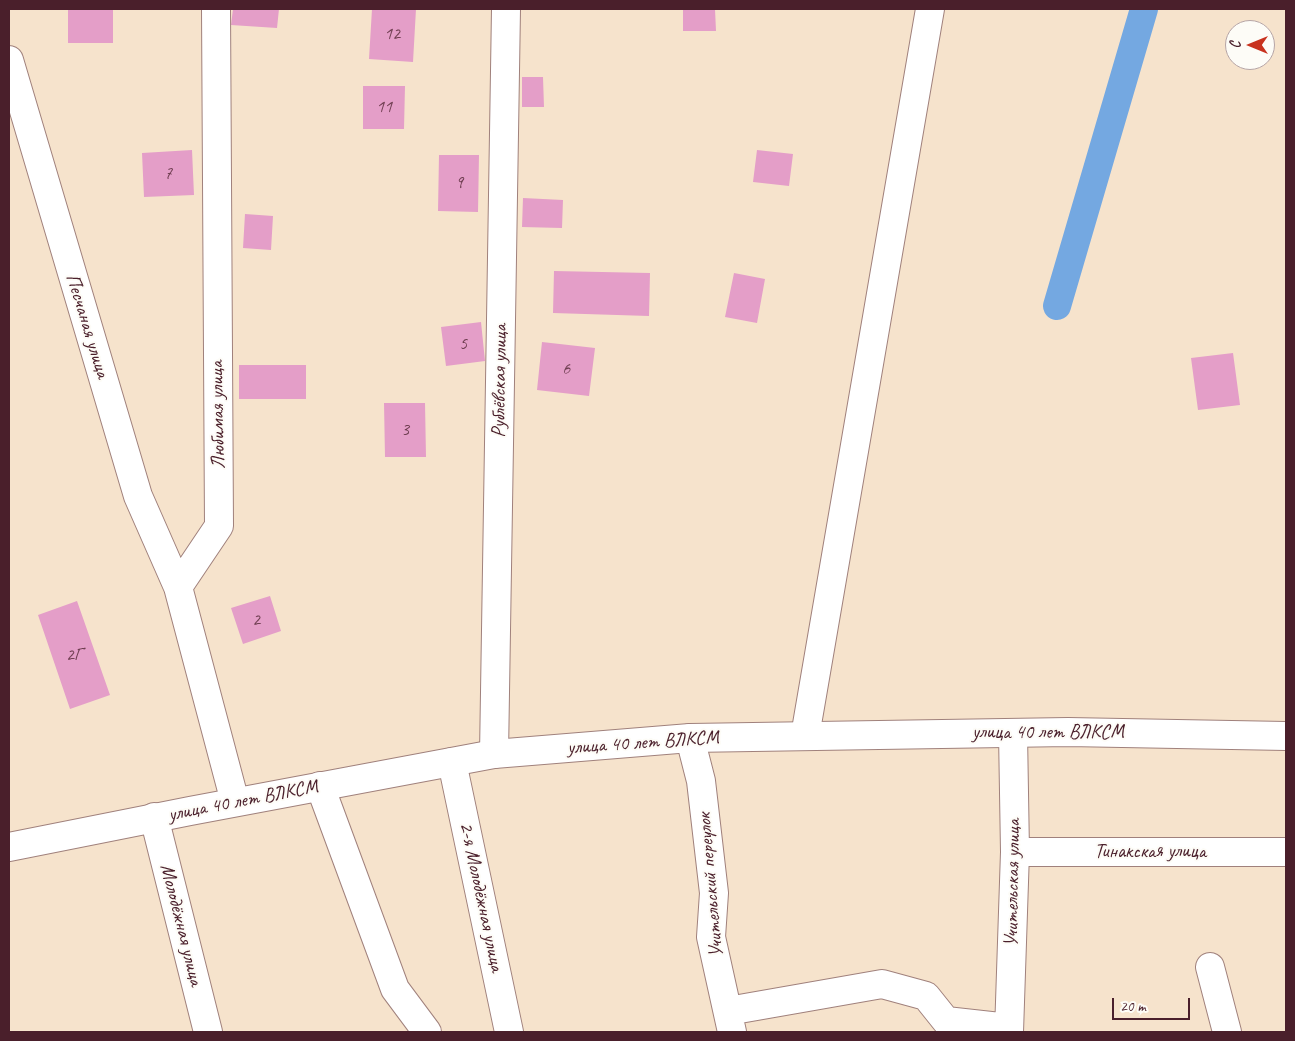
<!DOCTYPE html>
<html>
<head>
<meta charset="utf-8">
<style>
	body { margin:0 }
	#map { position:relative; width:1295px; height:1041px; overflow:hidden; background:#f6e3cc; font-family:Caveat,sans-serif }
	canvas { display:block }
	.frame { position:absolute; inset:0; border:10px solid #4a1f2b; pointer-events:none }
	.north { position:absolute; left:1225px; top:20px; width:50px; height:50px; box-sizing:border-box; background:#fdfcf7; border:1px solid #b5a4a5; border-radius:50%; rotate:270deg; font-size:14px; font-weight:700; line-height:20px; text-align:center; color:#4a1f2b }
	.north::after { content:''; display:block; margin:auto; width:18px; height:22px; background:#c8321e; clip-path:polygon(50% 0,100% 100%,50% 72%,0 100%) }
	.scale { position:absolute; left:1112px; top:998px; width:78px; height:22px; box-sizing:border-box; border:2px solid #4a1f2b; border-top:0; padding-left:6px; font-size:15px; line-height:18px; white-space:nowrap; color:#4a1f2b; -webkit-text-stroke:4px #fdfcf7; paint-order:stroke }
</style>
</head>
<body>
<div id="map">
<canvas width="1295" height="1041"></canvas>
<div class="frame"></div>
<div class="north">С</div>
<div class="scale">20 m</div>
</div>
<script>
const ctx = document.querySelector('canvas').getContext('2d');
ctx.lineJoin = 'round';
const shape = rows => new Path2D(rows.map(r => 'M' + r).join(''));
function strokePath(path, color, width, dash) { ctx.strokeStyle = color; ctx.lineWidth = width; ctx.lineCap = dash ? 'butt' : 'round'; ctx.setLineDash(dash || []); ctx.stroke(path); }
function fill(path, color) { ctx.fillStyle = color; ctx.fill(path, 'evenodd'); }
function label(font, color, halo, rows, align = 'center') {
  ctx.font = font + ' Caveat,sans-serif'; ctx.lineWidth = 4; ctx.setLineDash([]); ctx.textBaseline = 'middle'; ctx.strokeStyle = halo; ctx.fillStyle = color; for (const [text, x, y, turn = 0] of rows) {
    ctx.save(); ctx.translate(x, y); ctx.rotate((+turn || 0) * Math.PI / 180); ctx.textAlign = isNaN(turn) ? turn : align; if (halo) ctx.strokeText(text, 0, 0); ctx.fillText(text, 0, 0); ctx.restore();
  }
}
strokePath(shape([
	[1057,306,1144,9]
]), '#74a8e1', 28);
fill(shape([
	[68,9,113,9,113,43,68,43],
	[233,9,279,9,277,28,231,25],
	[372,9,416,9,413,62,369,59],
	[683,9,715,9,716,31,683,31],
	[522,77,543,77,544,107,522,107],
	[363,86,405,86,404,129,363,129],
	[192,150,194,195,144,197,142,153],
	[757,150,793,154,789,186,753,182],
	[439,155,479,155,478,212,438,211],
	[523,198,563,200,562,228,522,227],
	[245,214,273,216,271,250,243,248],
	[554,271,650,273,649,316,553,313],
	[734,273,765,279,757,323,725,317],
	[481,322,485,361,446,366,441,327],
	[542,342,595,348,589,396,537,390],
	[1233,353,1240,405,1198,410,1191,358],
	[239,365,306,365,306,399,239,399],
	[384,403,425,403,426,457,385,457],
	[270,596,281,631,243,644,231,608],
	[77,601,110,695,70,709,38,615]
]), '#e49ec8');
const minor = shape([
	[216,9,219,526,178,587,235,802],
	[9,60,138,496,178,587],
	[805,736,930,9],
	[690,738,701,781,714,893,711,937,732,1032],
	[494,754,506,9],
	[452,762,509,1032],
	[320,786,395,989,427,1032],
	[154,817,208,1032],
	[1015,852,1286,852],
	[1210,967,1227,1032],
	[728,1011,882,984,926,996,946,1021,1009,1028],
	[1009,1032,1015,852,1013,733]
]);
const tertiary = shape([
	[9,847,190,811,494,754,690,738,1068,732,1286,736]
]);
strokePath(minor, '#a0817c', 30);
strokePath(tertiary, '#a0817c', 30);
strokePath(minor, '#fff', 28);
strokePath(tertiary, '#fff', 28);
label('18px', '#703f52', null, [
	["12",392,34],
	["11",384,107],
	["7",168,174],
	["9",459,183],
	["5",463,344],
	["6",566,369],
	["3",405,430],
	["2",256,620],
	["2Г",74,655]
]);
label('20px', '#4a1f2b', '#fdfcf7', [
	["Песчаная улица",87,326,73],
	["Рублёвская улица",500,381,-89],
	["Любимая улица",218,415,-91],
	["улица 40 лет ВЛКСМ",1048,733],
	["улица 40 лет ВЛКСМ",643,743,-4],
	["улица 40 лет ВЛКСМ",243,801,-11],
	["Тинакская улица",1150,852],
	["Учительская улица",1013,883,-89],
	["Учительский переулок",711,885,-95],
	["2-я Молодёжная улица",481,897,78],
	["Молодёжная улица",181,925,76]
]);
</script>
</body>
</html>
